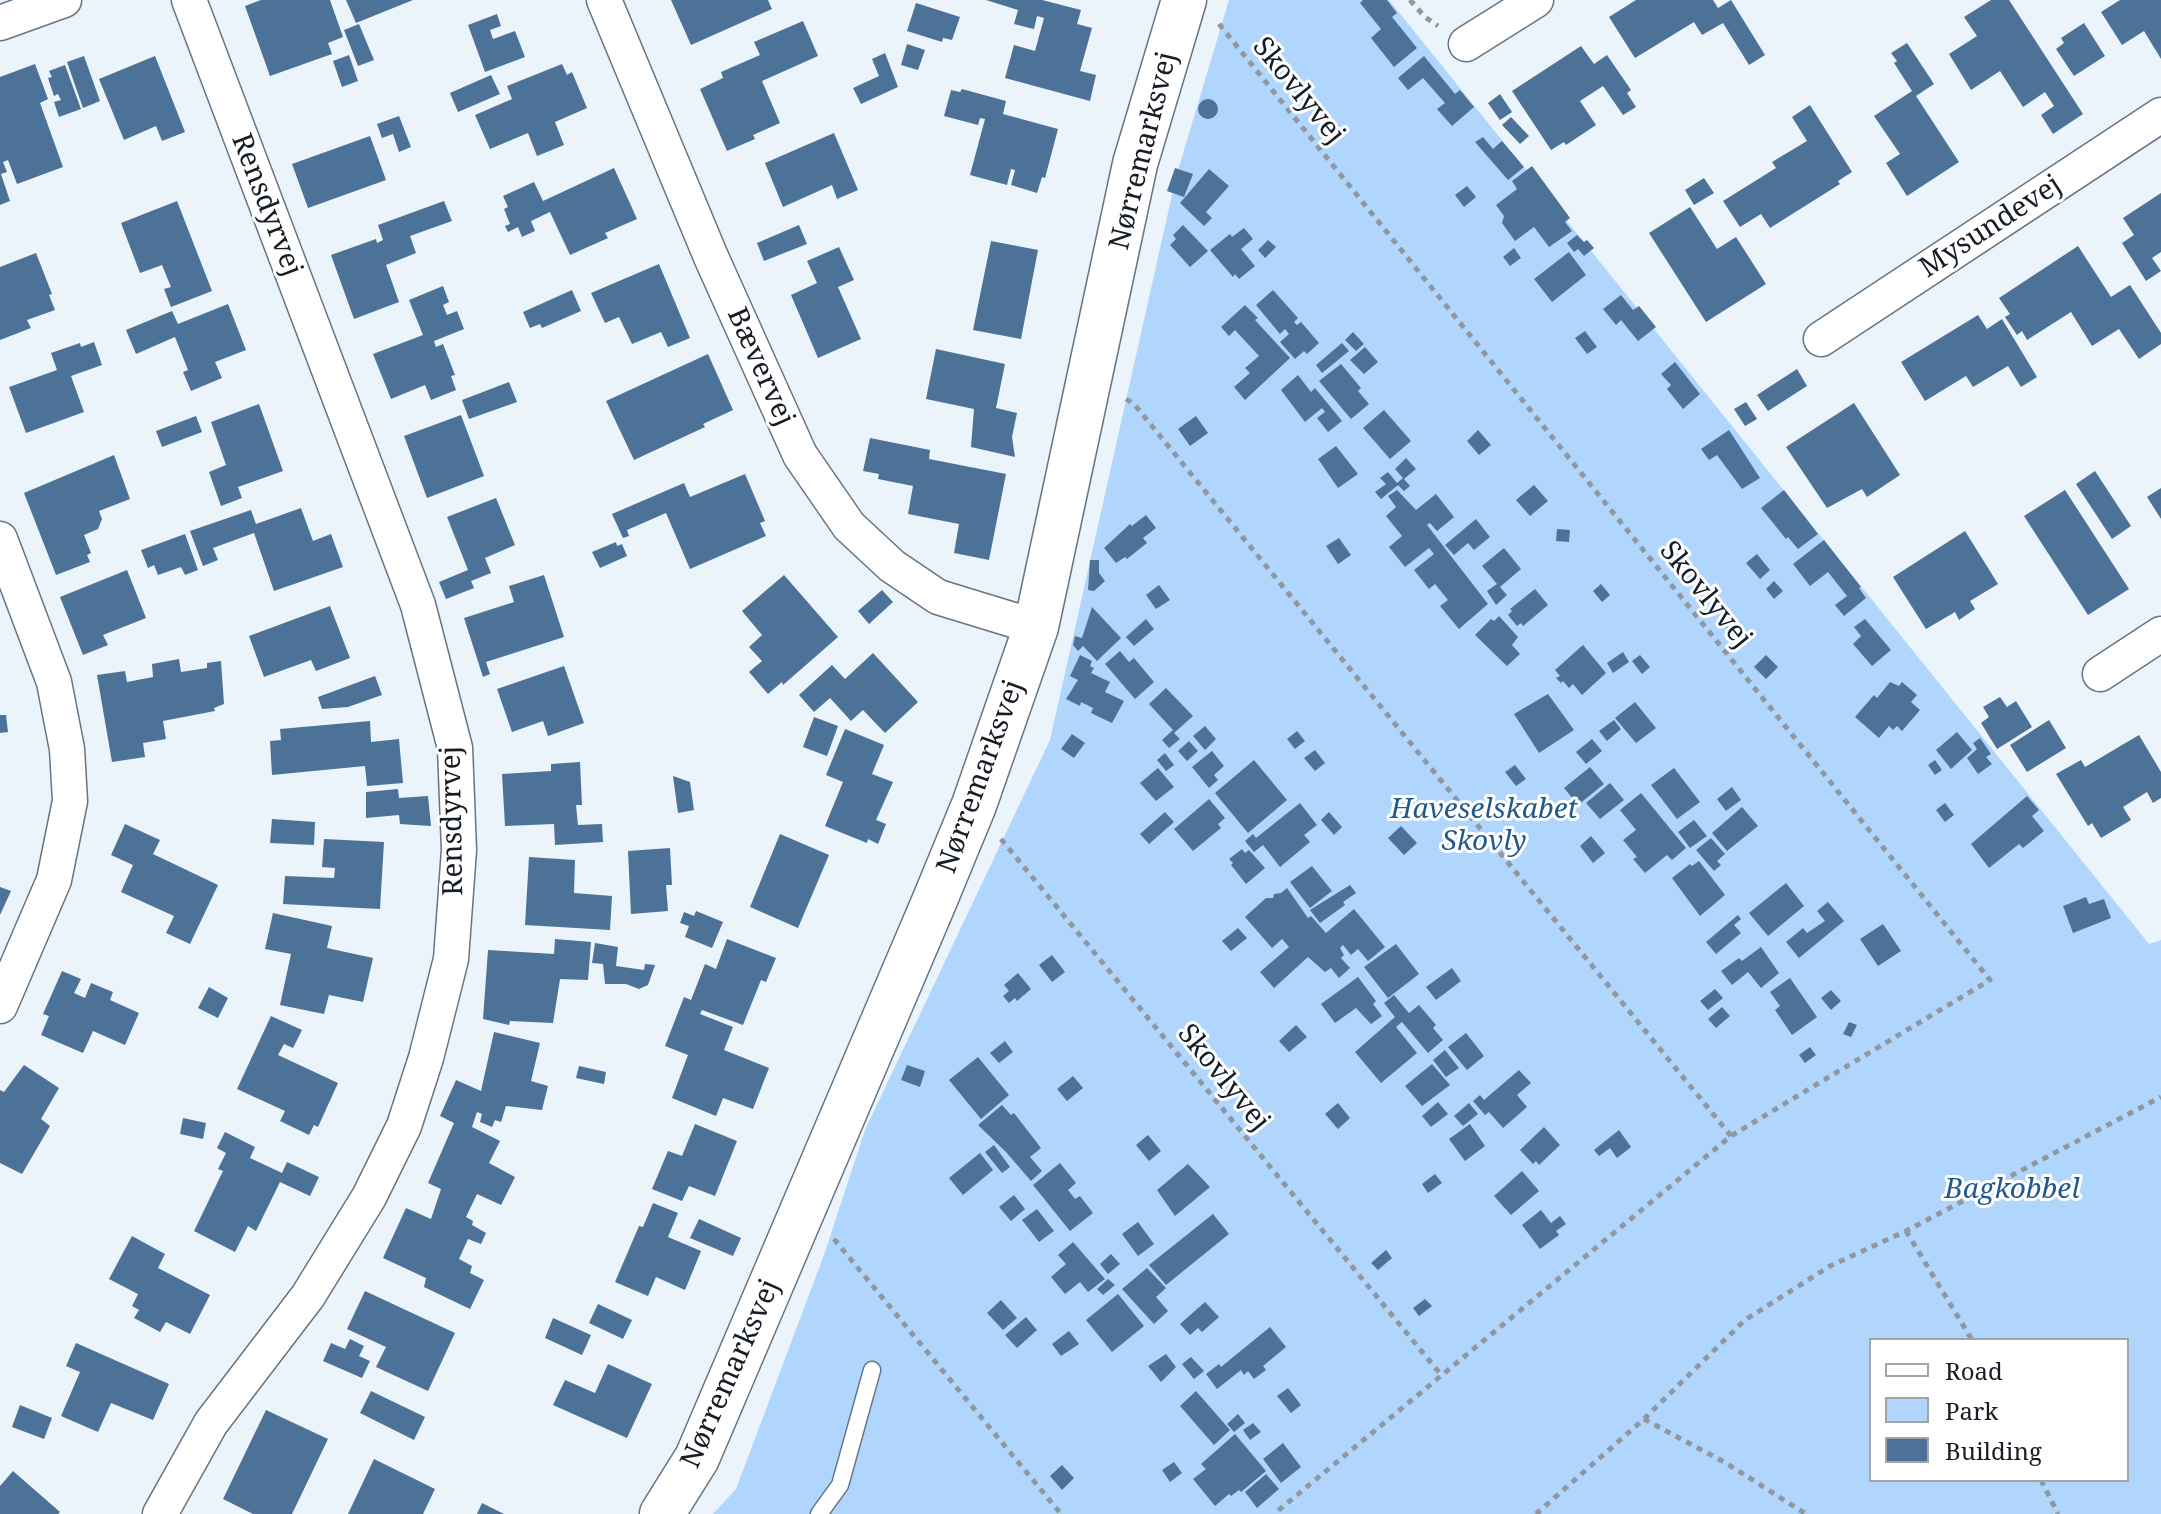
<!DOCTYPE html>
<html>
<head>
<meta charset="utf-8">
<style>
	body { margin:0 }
	#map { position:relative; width:2161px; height:1514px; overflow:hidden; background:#ebf3fb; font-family:"Noto Serif",serif }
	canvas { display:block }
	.legend { position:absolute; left:1869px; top:1338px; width:260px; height:144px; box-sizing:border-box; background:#fff; border:2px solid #a2a5a7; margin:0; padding:10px 14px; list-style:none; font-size:24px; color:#161d24 }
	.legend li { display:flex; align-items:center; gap:16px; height:40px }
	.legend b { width:40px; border:2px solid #a2a5a7 }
</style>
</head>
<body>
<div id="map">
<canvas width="2161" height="1514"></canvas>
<ul class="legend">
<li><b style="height:10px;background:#fff"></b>Road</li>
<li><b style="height:22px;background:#b1d6fd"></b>Park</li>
<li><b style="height:22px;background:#4d7298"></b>Building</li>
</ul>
</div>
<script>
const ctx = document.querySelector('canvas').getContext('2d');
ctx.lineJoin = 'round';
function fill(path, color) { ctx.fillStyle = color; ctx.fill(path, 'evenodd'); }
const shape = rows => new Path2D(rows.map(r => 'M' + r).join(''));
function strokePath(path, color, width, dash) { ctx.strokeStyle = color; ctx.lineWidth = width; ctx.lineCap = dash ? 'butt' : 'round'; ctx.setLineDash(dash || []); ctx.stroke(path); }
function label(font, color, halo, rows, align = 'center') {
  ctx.font = font + ' "Noto Serif",serif'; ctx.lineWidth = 6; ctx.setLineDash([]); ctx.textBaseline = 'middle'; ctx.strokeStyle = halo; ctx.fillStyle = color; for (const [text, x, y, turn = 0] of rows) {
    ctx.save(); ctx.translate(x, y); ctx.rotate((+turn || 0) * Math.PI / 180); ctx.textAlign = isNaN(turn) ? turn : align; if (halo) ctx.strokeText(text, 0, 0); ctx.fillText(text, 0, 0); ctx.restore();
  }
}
fill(shape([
	[1229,0,1389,0,2149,944,2161,940,2161,1514,713,1514,736,1489,824,1255,865,1130,1050,740,1176,177],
	[1871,1340,2127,1340,2127,1480,1871,1480]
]), '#b1d6fd');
fill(shape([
	[261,0,330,0,343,37,328,43,332,54,270,76,245,6],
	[346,0,413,0,356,23],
	[671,0,768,0,772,9,691,45],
	[986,0,1042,0,1081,10,1077,24,1092,28,1080,71,1096,75,1090,101,1005,78,1014,45,1035,51,1044,18,1037,16,1034,29,1014,24,1018,10],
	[1363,0,1387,0,1397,13,1392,17,1417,48,1394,67,1371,38,1381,29,1360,3],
	[1636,0,1713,0,1718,8,1731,0,1765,55,1749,65,1723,23,1702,35,1694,22,1635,58,1609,17],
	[1991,0,2009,0,2083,114,2053,134,2041,115,2054,106,2045,92,2023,107,2000,71,1971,90,1949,54,1977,36,1964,17],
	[2120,0,2161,0,2161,59,2144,31,2122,45,2101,12],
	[916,3,960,17,952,40,943,38,942,42,907,31],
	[497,14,501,26,490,30,493,39,515,31,525,57,485,72,468,25],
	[803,21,818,56,762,81,780,123,753,135,755,139,727,151,700,89,723,78,721,72,760,55,754,42],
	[2084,23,2105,56,2074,76,2056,49,2064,43,2061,38],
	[359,24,374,60,358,66,344,30],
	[1907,43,1934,84,1916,96,1959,162,1907,196,1886,163,1900,154,1874,116,1912,91,1894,63,1897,61,1891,53],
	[907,44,925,50,918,70,901,65],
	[1581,46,1594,64,1607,55,1631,90,1627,93,1636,107,1623,115,1603,86,1580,101,1596,125,1566,145,1564,142,1551,150,1512,91],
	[885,53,898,87,861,104,853,88,879,76,872,59],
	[349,55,358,81,342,87,333,61],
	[84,56,100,101,83,108,67,62],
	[155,56,185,132,162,141,156,126,124,140,99,79],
	[1424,56,1455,94,1460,90,1474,107,1452,126,1437,109,1445,103,1423,78,1408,90,1398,78],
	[35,64,48,99,40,103,63,167,17,184,8,160,3,162,7,172,1,174,10,201,0,205,0,77],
	[562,64,567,75,572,72,587,108,555,122,564,145,537,156,528,133,490,149,475,115,512,99,507,86],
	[65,65,81,109,59,117,54,102,61,100,58,94,54,96,48,78,52,77,49,71],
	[491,75,500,94,458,112,450,93],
	[962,89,1006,101,1003,114,1058,129,1045,178,1042,177,1037,193,1011,185,1015,170,1011,169,1007,185,970,175,985,119,980,118,978,125,944,116,951,90,960,92],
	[1500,94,1512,112,1500,120,1488,103],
	'1198 109a10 10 0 1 1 20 0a10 10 0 1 1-20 0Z',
	[1810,105,1852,172,1838,181,1840,184,1770,228,1761,214,1740,227,1723,201,1776,168,1772,162,1807,141,1792,117],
	[399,116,411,147,399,152,393,134,382,138,377,124],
	[1511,117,1529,136,1520,144,1502,125],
	[834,133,858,190,837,199,832,185,783,207,765,163],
	[370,136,386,180,308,208,292,164],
	[1483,137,1493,149,1502,141,1524,167,1508,180,1475,142],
	[1532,166,1570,218,1565,222,1572,231,1549,247,1534,227,1515,241,1502,223,1504,216,1496,205,1517,189,1512,181],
	[614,168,637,219,605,233,608,238,570,255,550,212,531,221,535,231,522,237,518,227,508,232,505,226,510,224,504,209,508,207,503,196,534,182,543,201],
	[1175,168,1193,174,1184,197,1167,191],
	[1209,169,1229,186,1206,212,1212,218,1204,226,1180,203],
	[1704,178,1714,193,1694,205,1685,190],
	[1467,186,1476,197,1464,207,1455,195],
	[2161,193,2161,252,2152,258,2161,271,2146,281,2122,243,2134,235,2123,218],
	[177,201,212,291,171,307,164,289,171,287,162,265,140,273,121,223],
	[444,201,452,221,410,236,416,253,386,265,399,302,354,319,331,255,376,239,377,243,383,240,378,225],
	[1690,207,1717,249,1736,237,1766,284,1706,322,1649,233],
	[799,225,807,244,764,261,757,243],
	[1183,225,1208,251,1190,267,1170,245,1176,239,1173,235],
	[1244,228,1253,239,1241,249,1255,266,1239,279,1235,274,1233,277,1210,250,1230,234,1232,237],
	[1577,235,1584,242,1587,240,1594,248,1584,256,1578,249,1574,252,1567,243],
	[1268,240,1276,247,1265,258,1258,250],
	[991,241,1038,250,1021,339,973,330],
	[2078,246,2111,297,2130,285,2161,333,2161,344,2139,359,2119,329,2092,346,2071,312,2027,340,2022,331,2017,335,2005,317,2010,314,1999,298],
	[839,247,854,280,838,287,861,339,818,358,791,295,817,283,807,261],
	[1514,248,1521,258,1510,266,1503,257],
	[1569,252,1586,275,1552,302,1534,279],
	[36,253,52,294,49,295,55,310,27,320,31,328,0,340,0,267],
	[659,264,690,338,668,347,661,332,632,344,619,317,605,323,591,293],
	[443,286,449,302,443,305,447,315,457,311,464,329,434,341,436,347,443,344,455,375,451,376,456,390,431,400,425,385,391,399,373,354,423,335,409,300],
	[572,290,581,311,542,328,540,324,530,328,523,312],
	[1273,290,1298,318,1294,322,1297,325,1301,322,1319,343,1307,354,1304,351,1295,359,1280,342,1289,334,1285,329,1280,334,1256,305],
	[1621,295,1633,310,1639,306,1656,327,1638,341,1621,320,1616,325,1603,309],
	[228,304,246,350,215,362,222,378,191,391,183,372,188,370,175,337,136,354,126,330,172,311,178,324],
	[1245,305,1258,318,1255,320,1290,358,1245,400,1234,387,1250,373,1245,368,1259,356,1235,330,1229,336,1221,327],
	[1978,315,1987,329,2002,319,2037,377,2021,387,2008,366,1973,387,1966,376,1925,401,1901,362],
	[1585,331,1597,347,1587,354,1575,338],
	[1353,332,1364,344,1356,351,1345,340],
	[94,342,102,365,71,376,84,412,26,433,9,387,57,370,51,353,80,343,81,347],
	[1342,343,1349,351,1322,373,1316,365],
	[1365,347,1378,362,1364,374,1350,360],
	[936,349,1005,364,996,408,1017,413,1012,437,1015,457,971,447,974,409,926,399],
	[708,354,733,410,703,424,705,427,634,460,606,401],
	[1675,362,1700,394,1683,409,1667,389,1671,385,1661,374],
	[1341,364,1361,388,1358,391,1369,404,1351,419,1319,381],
	[1797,369,1807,386,1768,411,1757,395],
	[1298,375,1311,392,1315,388,1342,421,1328,432,1317,418,1325,412,1322,408,1305,422,1281,390],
	[509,382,517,402,469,419,462,400],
	[1746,402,1757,419,1745,426,1734,409],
	[1854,403,1900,475,1867,497,1862,489,1827,508,1786,447],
	[259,404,283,471,238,487,242,498,221,506,209,472,226,465,211,422],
	[1384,410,1411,441,1390,459,1363,428],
	[461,415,484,476,427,498,404,436],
	[196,416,202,432,162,447,156,431],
	[1196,416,1208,433,1190,446,1178,429],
	[1478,430,1491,445,1479,455,1467,441],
	[1729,430,1760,478,1742,489,1717,455,1709,460,1701,449],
	[870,438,930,450,929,459,1006,474,989,560,954,553,959,524,908,514,913,486,878,479,879,474,863,471],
	[1336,446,1358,474,1338,488,1318,459],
	[114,455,130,499,99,511,102,519,98,529,84,535,91,553,87,555,90,562,56,575,24,493],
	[1406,458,1416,469,1404,479,1410,486,1404,491,1398,485,1381,499,1375,492,1386,484,1380,478,1388,472,1397,483,1403,478,1395,469],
	[2095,471,2131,526,2112,539,2076,484],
	[745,474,765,521,760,523,766,536,690,569,666,513,627,530,629,536,623,538,612,514,684,483,690,497],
	[1534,485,1548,501,1530,516,1516,500],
	[2161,488,2161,519,2147,497],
	[1397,490,1416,510,1436,494,1454,517,1437,531,1430,523,1427,525,1488,604,1459,629,1440,606,1448,600,1435,584,1429,589,1414,570,1434,554,1429,548,1405,567,1389,547,1402,536,1386,516,1396,507,1388,496],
	[1784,490,1818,534,1798,549,1788,537,1786,539,1761,508],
	[2065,490,2129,589,2088,615,2024,516],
	[496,498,515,545,485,558,491,573,471,581,474,588,446,599,439,582,468,570,447,517],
	[301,508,313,541,331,534,343,567,274,591,254,533,213,548,218,560,203,566,190,531,251,510,256,524],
	[1146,515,1156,528,1143,538,1147,543,1127,559,1125,557,1116,563,1104,548,1130,524,1132,526],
	[1476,519,1490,537,1474,550,1468,543,1454,555,1445,545],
	[1557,529,1570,530,1569,542,1556,541],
	[1965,531,1998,584,1970,601,1975,609,1959,620,1955,612,1926,629,1893,577],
	[185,534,198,570,185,575,181,567,158,575,154,565,148,568,141,550],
	[1339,538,1351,555,1338,564,1326,546],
	[1824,540,1861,587,1859,588,1866,598,1844,616,1835,605,1847,596,1828,572,1810,586,1793,564],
	[616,542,617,546,622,544,627,556,600,568,592,552],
	[1504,548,1521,569,1500,587,1507,595,1496,605,1487,591,1497,584,1482,566],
	[1757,554,1770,570,1760,579,1746,563],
	[1090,560,1099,560,1099,573,1105,581,1094,591,1088,590],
	[127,570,146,618,103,635,108,645,83,655,60,597],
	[544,575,564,637,486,662,490,674,483,677,464,618,514,602,509,586],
	[784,575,838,637,783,685,782,682,768,694,749,672,762,661,749,647,762,635,742,611],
	[1774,581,1783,591,1774,599,1766,589],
	[1601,584,1610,595,1602,602,1593,591],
	[1159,585,1170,600,1156,609,1146,595],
	[1535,589,1548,605,1523,626,1521,623,1517,626,1508,615,1512,611,1510,609],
	[882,590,893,602,869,624,858,611],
	[330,606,350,658,316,671,311,660,264,677,249,636],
	[1092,607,1121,638,1097,661,1083,646,1078,651,1073,645,1075,636,1082,638],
	[1731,614,1742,626,1732,635,1722,622],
	[1499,616,1518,637,1512,645,1520,654,1507,666,1475,635,1491,619,1494,621],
	[1146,619,1154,629,1134,646,1126,637],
	[1865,619,1891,650,1872,666,1853,644,1861,636,1854,627],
	[1583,645,1606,673,1582,695,1573,684,1569,688,1563,681,1561,683,1556,678,1560,676,1555,670],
	[1120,651,1129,662,1134,658,1154,682,1135,699,1105,664],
	[1623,652,1629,662,1613,673,1607,663],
	[873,653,918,702,885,733,863,710,851,721,830,698,814,712,799,695,832,665,845,679],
	[1080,655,1092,661,1090,666,1094,668,1091,673,1110,682,1105,692,1124,701,1112,723,1091,713,1093,708,1081,702,1080,706,1066,699,1078,680,1070,676],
	[1640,655,1650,667,1642,674,1632,661],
	[1766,655,1778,667,1766,679,1754,667],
	[179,659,181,672,207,668,207,663,221,661,224,704,214,708,215,711,163,721,166,739,143,743,145,757,112,762,97,675,125,671,127,682,153,677,152,664],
	[564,666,584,723,548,736,543,721,512,732,497,689],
	[375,676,382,695,348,707,322,709,318,697],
	[1890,682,1899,686,1902,682,1917,695,1911,702,1920,710,1902,731,1897,726,1893,730,1889,726,1879,738,1855,717,1874,695,1877,698],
	[1166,688,1193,716,1174,733,1180,739,1169,748,1162,740,1173,730,1149,704],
	[1548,694,1574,730,1539,753,1514,714],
	[2000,697,2007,707,2016,701,2032,727,1997,749,1981,723,1989,717,1983,707],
	[1635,702,1656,728,1636,743,1615,718],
	[0,715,6,715,8,732,0,733],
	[814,717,838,726,827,756,803,747],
	[1614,720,1621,729,1607,741,1599,731],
	[2049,720,2066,748,2027,772,2010,745],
	[370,721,371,742,399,739,403,783,367,786,365,766,272,775,270,741,281,740,280,729],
	[1205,726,1216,739,1205,750,1193,736],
	[845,729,884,745,872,774,893,782,876,820,886,824,878,844,868,839,867,843,825,826,843,782,826,775],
	[1297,731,1305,741,1295,749,1287,739],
	[1957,732,1972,750,1951,769,1936,750],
	[1072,734,1085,743,1074,758,1061,749],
	[2139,735,2161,772,2161,798,2153,803,2147,792,2123,807,2131,820,2101,838,2092,823,2088,826,2056,774,2081,760,2085,767],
	[1980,738,1991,754,1986,757,1992,764,1978,774,1967,758,1977,749,1973,743],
	[1592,739,1602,751,1586,764,1576,752],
	[1189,741,1198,751,1187,761,1178,751],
	[1315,750,1325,763,1315,771,1304,758],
	[1212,751,1224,766,1214,775,1218,780,1209,788,1192,767],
	[1165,753,1174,765,1166,771,1157,760],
	[1254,760,1287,800,1248,833,1215,793],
	[1935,760,1942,770,1935,775,1928,765],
	[580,762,582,805,576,805,578,825,602,824,603,842,555,845,554,824,505,826,502,774,551,771,551,764],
	[1515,765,1526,779,1516,786,1505,772],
	[1590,767,1604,784,1578,805,1564,788],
	[1158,768,1174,787,1156,801,1140,783],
	[1674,768,1700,802,1677,819,1651,785],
	[673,776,690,782,694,810,678,813],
	[1610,783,1624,800,1600,819,1586,803],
	[1732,787,1741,800,1726,811,1717,799],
	[398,789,399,798,428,796,431,826,400,824,399,815,366,818,366,792],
	[1641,793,1686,848,1672,860,1667,855,1645,873,1633,859,1637,857,1623,840,1636,830,1620,810],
	[2027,796,2039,810,2032,816,2044,831,2023,848,2019,844,1989,868,1971,844],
	[1209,799,1225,818,1218,824,1221,828,1193,851,1174,829],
	[1300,803,1317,825,1304,835,1310,842,1280,867,1263,845,1254,852,1245,841,1253,834,1256,838],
	[1945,803,1954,815,1945,822,1936,810],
	[1742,807,1758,826,1727,851,1712,833],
	[1165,812,1174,822,1149,844,1140,834],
	[1329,812,1342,827,1334,835,1321,820],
	[272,819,315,822,314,845,270,843],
	[1694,820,1707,836,1690,848,1678,832],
	[125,824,160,840,153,854,218,885,190,944,166,933,174,916,121,892,133,865,111,855],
	[1401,826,1417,843,1404,855,1388,838],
	[780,834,829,855,798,928,750,907],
	[1591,836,1605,853,1593,863,1580,846],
	[1711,838,1725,854,1717,861,1721,865,1714,871,1696,850],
	[324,839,384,842,380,909,283,904,285,876,334,878,335,868,322,867],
	[670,848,672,885,666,885,668,911,631,914,628,851],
	[1242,849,1245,853,1249,850,1265,868,1246,884,1231,865,1233,863,1229,859],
	[529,857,575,860,574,893,612,896,610,930,525,925],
	[1699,861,1725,895,1700,916,1672,878,1690,864,1692,866],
	[1312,866,1332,891,1310,908,1290,882],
	[1786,883,1804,906,1768,936,1749,913],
	[1350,885,1356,893,1343,902,1345,905,1320,923,1310,910],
	[0,887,11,891,0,915],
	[1287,888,1308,918,1311,916,1326,933,1354,909,1385,947,1368,961,1358,949,1351,955,1343,945,1340,948,1344,955,1341,958,1350,968,1339,978,1331,968,1325,972,1308,957,1274,988,1260,972,1289,947,1282,939,1272,948,1245,917,1266,898,1273,898,1274,894,1281,893],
	[2086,897,2089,904,2104,899,2111,918,2073,933,2063,906],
	[1828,902,1844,921,1799,958,1786,942,1803,928,1807,933,1825,921,1817,911],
	[696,911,723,922,712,948,685,937,689,926,680,923,684,912,694,916],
	[273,913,332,926,327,948,373,958,363,1002,329,995,324,1014,280,1005,291,954,265,949],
	[1738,915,1741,919,1734,925,1741,933,1716,954,1706,942],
	[1883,924,1901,951,1878,966,1860,939],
	[1238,928,1247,938,1231,951,1222,941],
	[555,939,591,942,588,980,560,979,553,1023,510,1021,509,1025,483,1019,488,950,554,954],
	[727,939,776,958,766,982,761,980,743,1025,702,1010,700,1014,733,1027,724,1050,769,1068,753,1109,723,1098,716,1116,672,1098,688,1055,665,1046,684,997,691,1000,705,964,716,969],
	[595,943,618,947,616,966,644,970,645,964,655,965,648,985,639,989,626,984,605,984,603,964,592,963],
	[1396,944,1419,974,1388,998,1364,967],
	[1761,947,1779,973,1761,988,1748,972,1732,985,1721,971,1739,958,1742,961],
	[1052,955,1065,972,1052,982,1039,965],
	[1452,968,1461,981,1436,1000,1426,987],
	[62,971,81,979,74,993,85,998,91,983,113,992,110,1000,139,1013,125,1045,93,1031,83,1053,41,1035,49,1016,43,1014],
	[1018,973,1031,989,1017,1001,1015,998,1009,1003,1003,996,1009,991,1004,985],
	[1358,977,1376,1001,1373,1004,1382,1016,1371,1024,1356,1008,1335,1023,1321,1004],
	[1790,978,1817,1017,1792,1035,1775,1010,1780,1006,1770,992],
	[209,987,228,998,218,1018,198,1008],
	[1715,989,1723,998,1708,1010,1700,1001],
	[1831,990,1841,1001,1831,1010,1821,998],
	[1394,995,1409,1013,1419,1005,1436,1025,1433,1028,1443,1040,1428,1053,1402,1022,1396,1027,1417,1053,1381,1083,1355,1052,1395,1017,1384,1003],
	[1722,1007,1730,1016,1716,1028,1708,1019],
	[271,1016,302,1030,293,1048,284,1044,278,1055,338,1083,318,1127,314,1125,309,1135,280,1121,285,1111,237,1089],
	[1849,1022,1857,1025,1851,1037,1843,1034],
	[1296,1025,1307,1037,1289,1052,1279,1041],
	[494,1032,540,1043,531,1081,548,1086,542,1110,506,1106,501,1122,495,1120,492,1127,480,1122,482,1114,477,1112,472,1127,500,1141,489,1163,515,1177,501,1205,477,1194,466,1217,473,1221,472,1225,486,1233,481,1244,468,1239,459,1259,472,1266,470,1273,484,1280,470,1309,424,1287,426,1278,383,1258,406,1208,431,1219,441,1189,428,1183,454,1123,440,1116,456,1080,481,1091],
	[1466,1033,1484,1056,1467,1070,1448,1047],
	[1005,1041,1013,1052,999,1063,990,1053],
	[1810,1047,1816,1055,1805,1063,1799,1055],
	[1445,1050,1459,1068,1446,1077,1433,1060],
	[978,1057,1009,1095,981,1119,949,1080],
	[1432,1064,1450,1085,1422,1106,1405,1086],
	[24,1065,59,1088,41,1119,50,1126,22,1174,0,1163,0,1090,4,1092],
	[907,1065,925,1071,920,1087,901,1080],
	[579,1066,606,1072,604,1084,576,1078],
	[1519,1070,1531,1083,1517,1095,1527,1107,1503,1128,1489,1112,1485,1115,1473,1101,1480,1095,1484,1100],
	[1073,1076,1083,1088,1067,1101,1057,1089],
	[1438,1102,1448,1114,1431,1127,1422,1116],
	[1338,1103,1350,1118,1338,1129,1325,1114],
	[1469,1103,1478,1114,1463,1126,1454,1116],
	[1002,1105,1011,1115,1014,1113,1041,1148,1030,1157,1042,1171,1031,1181,1006,1152,978,1125],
	[183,1118,206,1123,203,1139,180,1134],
	[695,1124,737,1141,715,1196,689,1186,682,1201,652,1189,668,1151,682,1156],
	[1470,1124,1485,1146,1465,1161,1449,1139],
	[1544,1127,1560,1145,1539,1165,1536,1161,1533,1164,1520,1150],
	[1619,1130,1631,1147,1617,1158,1610,1148,1599,1156,1594,1150],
	[225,1132,255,1147,250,1158,282,1173,287,1162,319,1177,310,1196,280,1182,256,1231,248,1226,235,1252,194,1231,223,1171,218,1169,226,1153,217,1148],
	[1148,1135,1161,1151,1149,1161,1136,1145],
	[994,1145,1010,1167,1002,1173,985,1152],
	[980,1153,993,1170,963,1195,949,1178],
	[1060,1163,1076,1183,1068,1190,1075,1199,1080,1196,1093,1213,1070,1231,1033,1185],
	[1188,1164,1210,1187,1175,1216,1157,1190],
	[1522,1171,1539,1191,1511,1215,1494,1196],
	[1435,1174,1442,1183,1428,1193,1422,1184],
	[1014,1195,1025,1209,1011,1221,999,1207],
	[653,1203,678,1213,668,1237,701,1251,685,1290,656,1277,648,1296,615,1282,639,1226,643,1227],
	[1037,1209,1054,1231,1039,1242,1022,1220],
	[1541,1210,1551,1223,1560,1216,1566,1224,1556,1231,1559,1235,1540,1249,1522,1225],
	[1213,1214,1229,1234,1166,1285,1149,1265],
	[699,1219,741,1238,733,1256,690,1238],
	[1138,1222,1154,1244,1138,1256,1122,1234],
	[132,1236,165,1254,158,1268,210,1295,190,1334,166,1322,160,1332,134,1318,139,1310,132,1306,138,1294,109,1279],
	[1073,1242,1105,1279,1088,1292,1080,1282,1065,1294,1051,1277,1066,1264,1058,1255],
	[1386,1250,1392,1258,1378,1270,1371,1263],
	[1111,1254,1120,1264,1108,1274,1100,1264],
	[1147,1268,1166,1288,1156,1297,1168,1311,1154,1324,1122,1289],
	[1108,1279,1115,1285,1103,1295,1097,1289],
	[365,1291,455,1333,428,1391,376,1367,386,1347,347,1329],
	[1118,1294,1144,1326,1112,1352,1086,1320],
	[1425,1299,1432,1306,1419,1316,1413,1308],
	[1001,1300,1017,1318,1003,1330,987,1313],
	[1205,1302,1219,1317,1202,1332,1198,1328,1190,1335,1180,1324],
	[598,1304,632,1320,623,1339,589,1323],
	[1026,1317,1037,1330,1017,1348,1005,1335],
	[553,1318,591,1335,582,1355,545,1338],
	[1270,1327,1286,1347,1263,1366,1266,1370,1254,1379,1248,1371,1244,1375,1241,1370,1217,1389,1206,1374,1219,1364,1221,1367],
	[1069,1331,1079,1344,1061,1356,1052,1344],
	[350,1339,364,1346,359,1356,370,1361,362,1378,323,1361,331,1343,345,1349],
	[76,1343,169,1384,153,1420,111,1403,98,1432,61,1416,80,1372,66,1366],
	[1166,1354,1176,1367,1161,1382,1148,1366],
	[1191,1357,1204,1371,1194,1379,1182,1364],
	[608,1364,652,1384,627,1438,553,1405,565,1380,595,1393],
	[1288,1388,1301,1405,1291,1413,1277,1396],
	[371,1391,425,1417,414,1440,360,1413],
	[1196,1391,1230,1430,1214,1445,1180,1406],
	[20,1405,52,1418,44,1439,12,1427],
	[266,1410,328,1439,292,1514,253,1514,223,1499],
	[1238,1414,1245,1423,1234,1432,1227,1424],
	[1253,1423,1261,1432,1250,1440,1243,1430],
	[1235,1434,1266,1471,1241,1492,1239,1490,1231,1496,1229,1494,1215,1506,1193,1479,1206,1469,1201,1464],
	[1283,1443,1301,1467,1281,1483,1263,1459],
	[374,1459,435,1489,423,1514,348,1514],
	[1174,1462,1182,1473,1170,1482,1162,1470],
	[1062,1465,1074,1478,1062,1490,1050,1476],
	[13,1471,60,1512,58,1514,0,1514,0,1486],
	[1266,1474,1279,1489,1257,1508,1245,1492],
	[482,1503,504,1514,477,1514]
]), '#4d7298');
const lane = shape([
	[819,1514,840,1485,872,1370]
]);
const street = shape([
	[604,0,711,257,800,455,849,526,892,566,938,597,1036,627],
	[0,23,64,0],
	[1466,44,1536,0],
	[1821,339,2161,115],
	[0,539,54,682,67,749,70,801,54,880,0,1006],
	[2100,674,2161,634],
	[160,1514,211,1423,308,1296,369,1197,404,1126,426,1058,451,959,459,850,455,748,418,605,189,0]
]);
const secondary = shape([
	[662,1514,697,1458,934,902,974,805,1036,627,1135,164,1184,0]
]);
strokePath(lane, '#647587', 19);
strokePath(street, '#647587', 37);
strokePath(secondary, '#647587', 47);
strokePath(shape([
	[1410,0,1425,17,1438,26],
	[1219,24,1990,980,1731,1136,1274,1514],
	[1126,399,1134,404,1731,1136],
	[1001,839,1442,1376],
	[1906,1231,1972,1340],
	[834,1239,1061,1514],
	[1644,1419,1726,1463,1806,1514],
	[2041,1480,2058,1514],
	[1536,1514,1644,1419,1745,1320,1830,1266,1906,1231,2161,1097]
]), '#90979f', 5, [6, 6]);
strokePath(lane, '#fff', 16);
strokePath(street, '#fff', 34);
strokePath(secondary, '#fff', 44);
label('28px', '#161d24', '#fff', [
	["Skovlyvej",1298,91,51],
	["Nørremarksvej",1144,151,-76],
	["Rensdyrvej",266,205,69],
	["Mysundevej",1991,227,-33],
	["Bævervej",760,367,66],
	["Skovlyvej",1705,595,51],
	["Nørremarksvej",981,777,-70],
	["Rensdyrvej",453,821,-91],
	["Skovlyvej",1223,1078,51],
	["Nørremarksvej",731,1374,-66]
]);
label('italic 28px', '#21598d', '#fff', [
	["Haveselskabet",1484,810],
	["Skovly",1484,842],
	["Bagkobbel",2012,1190]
]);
</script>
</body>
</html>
